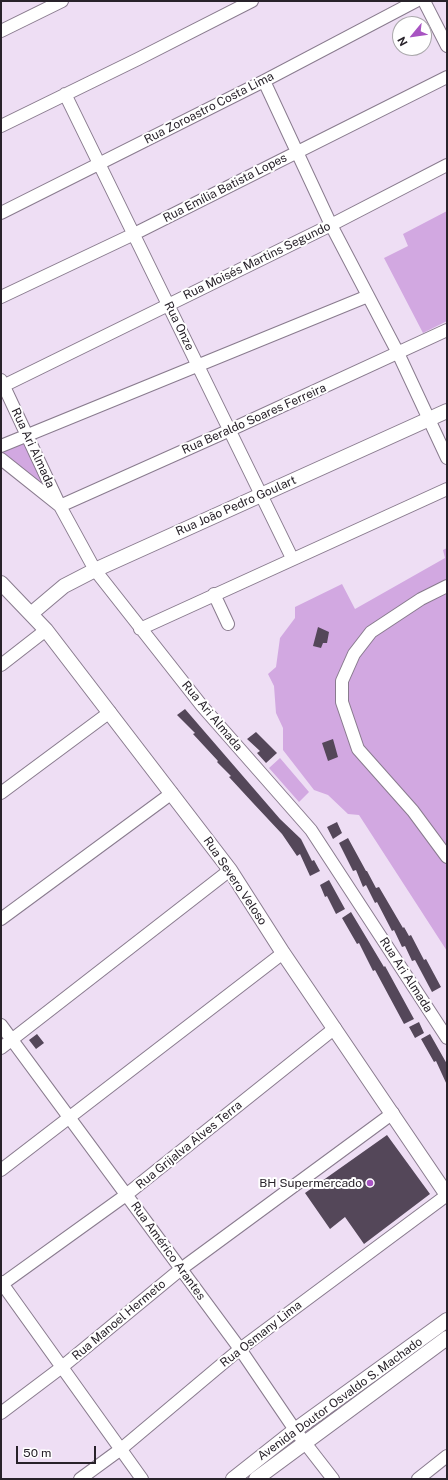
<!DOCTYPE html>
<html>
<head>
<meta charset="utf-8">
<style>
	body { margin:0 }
	#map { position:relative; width:448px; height:1480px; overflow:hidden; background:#eedef4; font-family:"Public Sans",sans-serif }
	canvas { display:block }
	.frame { position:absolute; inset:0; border:2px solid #28222a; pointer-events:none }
	.north { position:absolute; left:392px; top:16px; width:40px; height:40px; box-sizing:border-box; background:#fff; border:1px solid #a9a7aa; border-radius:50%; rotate:241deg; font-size:11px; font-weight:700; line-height:16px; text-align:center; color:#28222a }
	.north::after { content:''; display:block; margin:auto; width:14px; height:18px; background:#a854c2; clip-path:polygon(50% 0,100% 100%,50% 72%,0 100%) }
	.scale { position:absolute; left:16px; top:1446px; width:80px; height:18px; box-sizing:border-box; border:2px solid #28222a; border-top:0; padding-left:5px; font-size:12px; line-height:14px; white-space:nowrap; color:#28222a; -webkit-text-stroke:3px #fff; paint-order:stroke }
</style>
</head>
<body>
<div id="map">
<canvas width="448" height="1480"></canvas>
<div class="frame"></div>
<div class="north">N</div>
<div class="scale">50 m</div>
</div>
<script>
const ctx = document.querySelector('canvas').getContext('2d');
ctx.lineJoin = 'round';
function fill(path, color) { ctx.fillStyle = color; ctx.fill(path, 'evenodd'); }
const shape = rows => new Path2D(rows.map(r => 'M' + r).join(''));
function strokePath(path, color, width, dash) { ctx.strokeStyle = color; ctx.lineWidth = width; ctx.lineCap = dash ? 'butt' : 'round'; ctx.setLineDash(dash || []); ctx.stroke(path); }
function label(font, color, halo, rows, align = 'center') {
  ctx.font = font + ' "Public Sans",sans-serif'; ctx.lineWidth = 4; ctx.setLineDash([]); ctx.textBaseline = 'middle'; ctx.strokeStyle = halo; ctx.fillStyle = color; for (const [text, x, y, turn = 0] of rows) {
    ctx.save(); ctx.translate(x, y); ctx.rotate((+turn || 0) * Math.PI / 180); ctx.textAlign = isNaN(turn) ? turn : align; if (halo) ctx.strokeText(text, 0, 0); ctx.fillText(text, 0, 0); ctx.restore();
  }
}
fill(shape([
	[447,211,447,321,423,333,384,258,408,246,403,234],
	[20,442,26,444,44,483,43,487,2,456,2,450],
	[447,548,447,951,359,815,348,814,328,795,314,790,283,750,283,728,276,713,274,686,268,674,276,667,280,638,295,618,295,607,342,584,355,609,445,558,443,550],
	[280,758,309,792,299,802,269,768],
	[436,1335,439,1339,312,1430,310,1427]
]), '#d2a8e1');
fill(shape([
	[318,627,329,632,327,643,323,643,321,648,313,646],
	[185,709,280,819,301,839,312,861,314,860,320,871,310,876,300,854,297,856,282,834,253,803,229,777,231,776,217,762,218,761,193,734,195,733,177,715],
	[256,732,277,753,266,763,257,753,260,751,247,739],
	[333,739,338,757,328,761,322,743],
	[337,822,342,833,333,839,327,827],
	[348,838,366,871,367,871,376,888,379,887,403,928,404,927,409,936,411,935,424,960,426,959,441,987,432,992,415,960,412,961,405,946,402,947,394,930,392,931,377,902,375,903,366,885,363,887,356,870,353,871,339,843],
	[329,880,345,909,336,914,327,896,325,897,320,885],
	[351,912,384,967,385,966,414,1019,404,1024,375,970,373,971,359,943,357,944,342,918],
	[419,1022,424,1033,415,1038,409,1027],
	[37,1034,44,1043,36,1049,29,1040],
	[430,1034,447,1064,447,1085,436,1061,434,1062,421,1039],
	[387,1135,430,1194,364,1244,345,1217,330,1229,305,1193]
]), '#544759');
const minor = shape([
	[424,1,447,46],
	[1,31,62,1],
	[264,81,331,225,398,353,447,458],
	[65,94,292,558],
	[1,126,138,59,252,1],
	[1,213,264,81,416,1],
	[1,297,134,234,447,77],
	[1,380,60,506,95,570,202,706,311,830,447,1038],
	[1,387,331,225,447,165],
	[1,446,368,296],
	[1,459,60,506,230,430,447,330],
	[447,586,421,599,371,632,354,654,342,681,342,702,358,749,413,811,447,857],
	[214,594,228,624],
	[140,629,447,489],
	[1,665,46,630],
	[1,793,110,712],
	[1,919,172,793],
	[1,1025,240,1349,295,1430,333,1479],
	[1,1048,230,870],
	[1,1170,283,953],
	[1,1282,142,1479],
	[1,1285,126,1195,335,1028],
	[1,1413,62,1367,181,1269,393,1113],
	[80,1479,121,1449,240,1349,447,1195],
	[418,1479,447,1456]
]);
const tertiary = shape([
	[1,583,46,630,230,870,283,953,447,1195],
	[32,613,64,586,95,570,447,411],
	[233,1479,295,1430,447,1320],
	[256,1479,447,1338]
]);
strokePath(minor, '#897b8e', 14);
strokePath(tertiary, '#897b8e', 16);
strokePath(minor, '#fff', 12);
strokePath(tertiary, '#fff', 14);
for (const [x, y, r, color] of [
	[370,1183,4,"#a854c2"]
]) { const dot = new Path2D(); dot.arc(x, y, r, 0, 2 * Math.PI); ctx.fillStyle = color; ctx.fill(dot); strokePath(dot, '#fff', 1.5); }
label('12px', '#28222a', '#fff', [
	["Rua Zoroastro Costa Lima",209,108,-27],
	["Rua Emília Batista Lopes",225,188,-27],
	["Rua Moisés Martins Segundo",257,261,-26],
	["Rua Onze",179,326,64],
	["Rua Beraldo Soares Ferreira",254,419,-24],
	["Rua Ari Almada",33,448,65],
	["Rua João Pedro Goulart",236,506,-24],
	["Rua Ari Almada",212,716,50],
	["Rua Severo Veloso",235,881,56],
	["Rua Ari Almada",406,975,57],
	["Rua Grijalva Alves Terra",189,1145,-39],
	["Rua Américo Arantes",168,1251,54],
	["Rua Manoel Hermeto",119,1320,-40],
	["Rua Osmany Lima",261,1334,-38],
	["Avenida Doutor Osvaldo S. Machado",340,1399,-36]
]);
label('12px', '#28222a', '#fff', [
	["BH Supermercado",362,1183]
], 'right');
</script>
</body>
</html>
